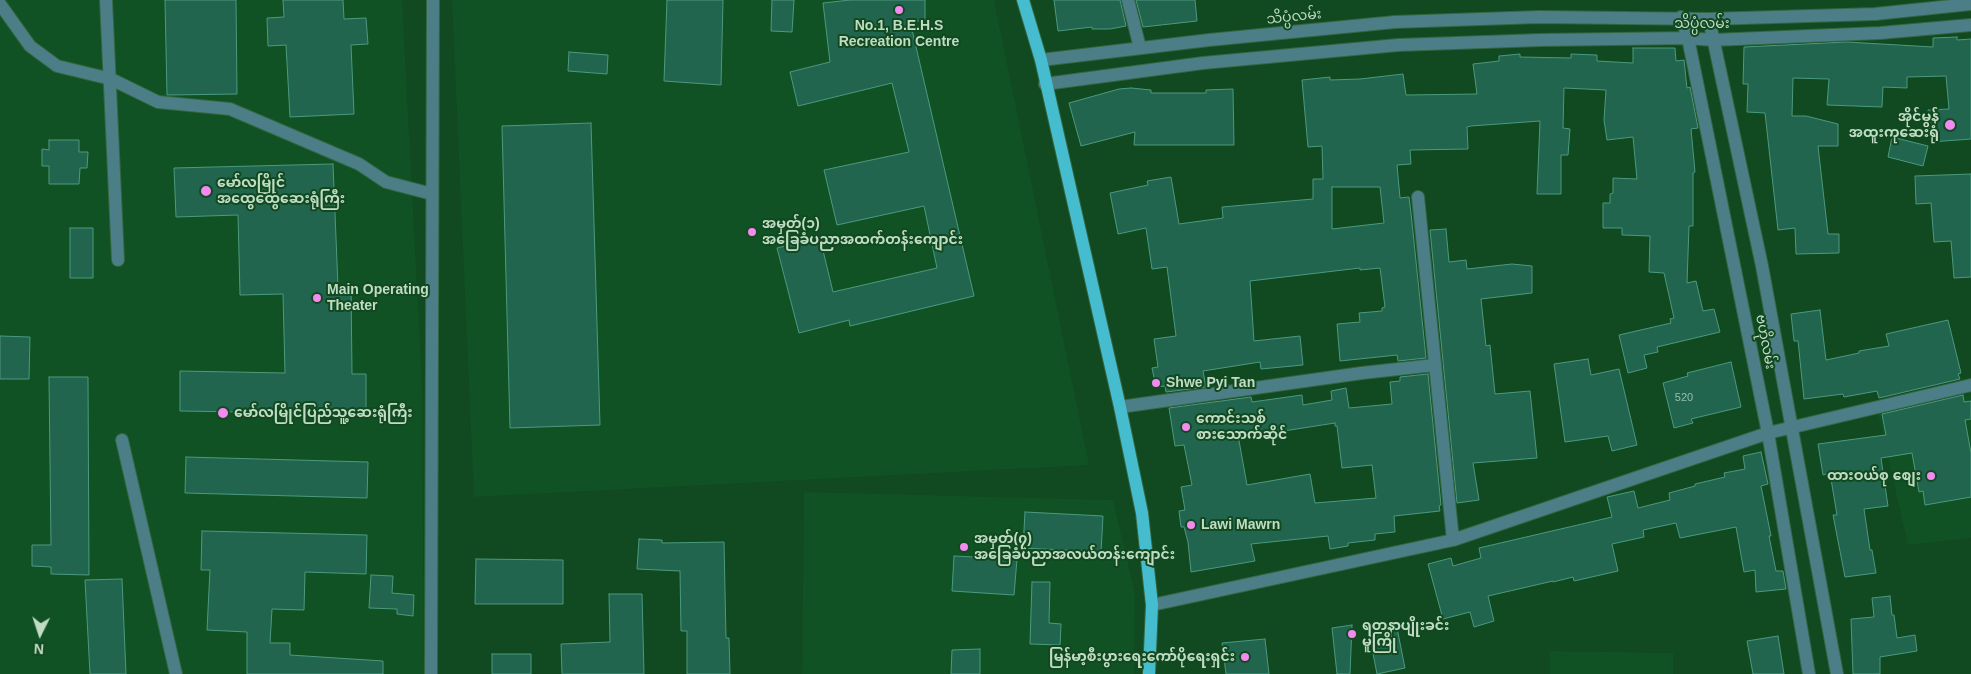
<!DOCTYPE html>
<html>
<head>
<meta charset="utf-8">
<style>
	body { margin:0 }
	#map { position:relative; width:1971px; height:674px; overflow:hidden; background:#114920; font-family:Helvetica,sans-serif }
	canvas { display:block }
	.north { position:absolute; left:15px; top:609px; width:50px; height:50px; -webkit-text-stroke:4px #114920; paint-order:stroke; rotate:184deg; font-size:14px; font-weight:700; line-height:20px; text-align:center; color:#c0dcc4 }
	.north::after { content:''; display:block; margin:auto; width:18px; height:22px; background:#c0dcc4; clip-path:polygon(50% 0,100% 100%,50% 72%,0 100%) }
</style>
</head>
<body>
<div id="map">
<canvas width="1971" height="674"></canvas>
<div class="north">N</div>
</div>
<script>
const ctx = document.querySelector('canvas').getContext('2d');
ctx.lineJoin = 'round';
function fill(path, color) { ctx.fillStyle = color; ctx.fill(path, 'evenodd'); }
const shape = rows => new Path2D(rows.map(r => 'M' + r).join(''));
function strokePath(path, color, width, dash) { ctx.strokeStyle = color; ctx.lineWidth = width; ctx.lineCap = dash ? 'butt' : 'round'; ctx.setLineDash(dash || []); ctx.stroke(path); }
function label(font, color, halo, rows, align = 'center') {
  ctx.font = font + ' Helvetica,"Noto Sans Myanmar",sans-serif'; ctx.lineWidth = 4; ctx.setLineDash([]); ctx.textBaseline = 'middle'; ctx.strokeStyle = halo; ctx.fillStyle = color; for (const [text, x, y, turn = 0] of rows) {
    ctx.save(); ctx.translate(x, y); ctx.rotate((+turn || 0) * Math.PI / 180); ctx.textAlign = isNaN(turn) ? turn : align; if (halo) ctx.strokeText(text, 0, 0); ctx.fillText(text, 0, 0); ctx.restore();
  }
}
fill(shape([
	[0,0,402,0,422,382,424,674,0,674],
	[452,0,994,0,1089,465,474,497],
	[1971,394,1971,538,1908,545,1878,414],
	[804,492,1113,500,1135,593,1134,674,802,674],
	[1550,651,1673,653,1673,674,1550,674]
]), '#105223');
const building = shape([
	[165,0,236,0,237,94,167,95,165,0],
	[283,0,343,0,344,19,366,18,368,44,351,45,354,114,290,117,286,45,268,46,267,18,284,17,283,0],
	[667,0,723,0,721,85,664,81,667,0],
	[772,0,794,0,792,32,771,31,772,0],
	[850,0,925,0,925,21,910,21,974,296,850,326,849,320,799,333,777,248,820,238,833,292,937,268,924,206,837,225,824,170,909,152,892,83,798,106,790,72,830,62,823,3,850,0],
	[1054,0,1120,0,1126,26,1110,29,1092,29,1092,27,1058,31,1054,0],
	[1136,0,1195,0,1197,21,1143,27,1136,0],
	[1957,37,1957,40,1971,39,1971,139,1931,142,1928,110,1949,109,1946,76,1907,77,1907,88,1883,87,1882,107,1827,105,1829,79,1793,78,1792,116,1806,116,1838,124,1838,146,1818,146,1828,234,1839,234,1839,253,1796,254,1795,228,1778,230,1765,113,1747,112,1748,84,1743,84,1744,47,1847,42,1933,47,1933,38,1957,37],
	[1633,48,1675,48,1676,61,1684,60,1687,88,1690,87,1698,128,1691,129,1695,172,1693,173,1693,226,1689,226,1687,283,1696,281,1703,311,1714,309,1720,332,1657,347,1658,352,1644,355,1647,368,1628,373,1619,335,1671,323,1670,319,1674,318,1664,273,1649,272,1650,236,1622,235,1622,228,1603,228,1603,203,1610,203,1610,194,1613,193,1613,178,1637,179,1633,137,1607,140,1604,120,1606,90,1564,88,1563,128,1570,129,1568,155,1561,155,1561,194,1537,194,1540,121,1471,126,1467,127,1468,149,1410,150,1411,164,1397,165,1400,198,1409,197,1411,213,1426,358,1398,361,1397,355,1340,361,1337,324,1360,322,1359,313,1382,311,1382,308,1385,307,1380,268,1360,270,1360,268,1250,281,1254,341,1300,336,1303,365,1261,369,1260,362,1203,371,1206,387,1166,392,1165,386,1156,387,1152,368,1158,367,1154,339,1176,336,1167,267,1152,269,1146,228,1118,234,1110,193,1148,185,1147,181,1171,177,1179,224,1223,218,1222,207,1313,199,1313,179,1323,179,1322,146,1308,147,1302,80,1330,77,1330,80,1360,79,1403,74,1406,95,1477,94,1473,64,1499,61,1499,56,1520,54,1520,57,1571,58,1571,54,1597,55,1597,61,1633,63,1633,48],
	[1332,187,1380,187,1384,223,1332,229,1332,187],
	[569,52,608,55,607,74,568,71,569,52],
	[1131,88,1151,90,1151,93,1206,93,1206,90,1233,89,1234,145,1134,145,1135,132,1081,146,1069,103,1119,89,1131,88],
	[591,123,600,425,510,428,502,126,591,123],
	[1892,137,1928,146,1923,166,1888,157,1892,137],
	[49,140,79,140,79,152,88,152,87,168,80,168,79,184,49,184,49,166,42,166,42,149,49,150,49,140],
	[333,164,338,287,351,287,352,374,366,374,366,414,180,411,180,371,285,373,283,294,240,295,238,215,176,217,174,168,333,164],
	[1971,174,1971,277,1954,278,1951,241,1934,242,1931,203,1916,204,1915,176,1971,174],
	[70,228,93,228,93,278,70,278,70,228],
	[1446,229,1449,262,1466,260,1467,269,1512,264,1532,266,1532,293,1481,299,1486,346,1490,345,1495,394,1530,391,1537,458,1473,463,1479,500,1457,503,1430,230,1446,229],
	[1820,310,1826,360,1859,353,1859,351,1889,346,1886,334,1948,320,1961,373,1958,374,1960,379,1879,398,1877,391,1844,397,1843,394,1804,399,1798,341,1794,341,1791,314,1820,310],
	[0,336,30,337,29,379,0,379,0,336],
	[1588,359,1591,375,1619,369,1637,445,1612,451,1608,436,1565,442,1554,364,1588,359],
	[1731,362,1741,407,1691,419,1693,423,1674,428,1663,383,1688,376,1687,373,1731,362],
	[1428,374,1441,505,1439,506,1440,511,1394,516,1395,532,1375,534,1375,540,1348,543,1348,546,1330,549,1328,536,1251,544,1255,561,1191,572,1188,542,1184,527,1181,527,1179,511,1185,510,1181,487,1192,485,1184,445,1175,446,1169,408,1251,397,1252,402,1302,395,1303,405,1332,400,1331,391,1346,388,1349,408,1392,404,1390,382,1400,381,1400,377,1428,374],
	[1335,423,1335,426,1337,426,1342,468,1372,465,1376,498,1315,503,1310,474,1247,485,1238,435,1271,431,1271,433,1335,423],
	[49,377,88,377,89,575,51,574,51,567,32,566,32,545,51,545,49,377],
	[1963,395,1964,402,1971,401,1971,419,1965,420,1971,453,1971,497,1925,505,1923,491,1919,492,1912,453,1881,458,1888,506,1864,509,1870,550,1872,550,1876,573,1845,577,1833,515,1837,515,1830,473,1823,475,1818,444,1886,435,1882,414,1963,395],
	[1761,452,1768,484,1761,486,1771,536,1769,536,1776,571,1783,571,1786,589,1756,592,1755,570,1744,572,1736,527,1680,538,1676,523,1643,530,1644,537,1612,544,1618,571,1574,581,1573,577,1553,582,1553,581,1488,596,1494,621,1474,627,1470,612,1443,619,1428,564,1451,558,1453,566,1481,558,1479,548,1612,517,1607,497,1634,491,1638,508,1670,500,1669,493,1695,486,1695,484,1725,477,1724,473,1745,469,1743,456,1761,452],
	[186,457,368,462,367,498,185,493,186,457],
	[1025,512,1103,516,1101,552,1023,548,1025,512],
	[202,531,367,535,366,574,305,572,304,610,272,609,270,643,290,643,290,655,383,661,383,674,247,674,247,632,207,630,210,570,201,570,202,531],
	[639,539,662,540,662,543,724,542,726,638,729,638,730,674,687,674,687,631,681,631,680,571,637,569,639,539],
	[954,556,1017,559,1014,595,952,591,954,556],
	[476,559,563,560,563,604,475,604,476,559],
	[371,575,393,576,392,593,414,595,413,616,397,614,397,609,369,608,371,575],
	[122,579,126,674,90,674,85,580,122,579],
	[1032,582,1050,582,1049,623,1061,624,1060,645,1030,644,1032,582],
	[609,594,642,594,644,674,562,674,561,644,610,642,609,594],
	[1890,596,1892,615,1894,615,1897,638,1915,635,1917,651,1880,657,1880,674,1853,674,1851,619,1874,617,1872,598,1890,596],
	[1352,625,1350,674,1337,674,1332,628,1352,625],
	[1397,628,1405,668,1377,674,1369,633,1397,628],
	[1778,636,1784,674,1753,674,1747,641,1778,636],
	[1265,639,1269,674,1226,674,1222,643,1265,639],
	[980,649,980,674,951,674,952,650,980,649],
	[492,654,531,654,531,674,492,674,492,654]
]);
fill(building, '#22654f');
strokePath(building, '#4b9a7f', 1);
const minor = shape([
	[106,0,118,260],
	[1128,0,1140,48],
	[0,4,30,46,57,66,111,79,158,102,230,109,359,164,386,182,432,194],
	[1681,17,1688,38,1768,433,1809,674],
	[1709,19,1762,266,1837,674],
	[1041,60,1209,40,1395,22,1539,17,1709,19,1875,14,1971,4],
	[1045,84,1203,63,1398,45,1541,40,1688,38,1713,40,1880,33,1971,25],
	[1418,197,1453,540],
	[1120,407,1362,373,1435,365],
	[122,440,176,674],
	[1152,605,1453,540,1768,433,1971,385],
	[431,674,433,0]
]);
const major = shape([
	[1023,0,1041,60,1120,407,1142,513,1152,605,1149,674]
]);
strokePath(minor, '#346641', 14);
strokePath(major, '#346641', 14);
strokePath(minor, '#4b7e86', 12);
strokePath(major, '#46bdcf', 12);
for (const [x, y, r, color] of [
	[899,10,5,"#f489f0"],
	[1950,125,6,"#f489f0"],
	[206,191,6,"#f489f0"],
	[752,232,5,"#f489f0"],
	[317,298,5,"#f489f0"],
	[1156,383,5,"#f489f0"],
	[223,413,6,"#f489f0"],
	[1186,427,5,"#f489f0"],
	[1931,476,5,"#f489f0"],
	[1191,525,5,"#f489f0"],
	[964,547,5,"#f489f0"],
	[1352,634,5,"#f489f0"],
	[1245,657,5,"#f489f0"]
]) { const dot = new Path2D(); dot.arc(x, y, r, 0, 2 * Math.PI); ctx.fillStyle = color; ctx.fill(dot); strokePath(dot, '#114920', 2); }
label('11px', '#98bea7', null, [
	["520",1684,398]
]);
label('14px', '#c0dcc4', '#114920', [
	["သိပ္ပံလမ်း",1294,17,-6],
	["သိပ္ပံလမ်း",1702,24],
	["ဗဟိုလမ်း",1765,342,79]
]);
label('bold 14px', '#c0dcc4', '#114920', [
	["No.1, B.E.H.S",899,26,"center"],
	["Recreation Centre",899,42,"center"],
	["အိုင်မွန်",1939,117,"right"],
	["အထူးကုဆေးရုံ",1939,133,"right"],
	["မော်လမြိုင်",217,183],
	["အထွေထွေဆေးရုံကြီး",217,199],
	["အမှတ်(၁)",762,224],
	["အခြေခံပညာအထက်တန်းကျောင်း",762,240],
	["Main Operating",327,290],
	["Theater",327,306],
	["Shwe Pyi Tan",1166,383],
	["မော်လမြိုင်ပြည်သူ့ဆေးရုံကြီး",234,413],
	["ကောင်းသစ်",1196,419],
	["စားသောက်ဆိုင်",1196,435],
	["ထားဝယ်စု စျေး",1921,476,"right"],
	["Lawi Mawrn",1201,525],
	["အမှတ်(၇)",974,539],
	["အခြေခံပညာအလယ်တန်းကျောင်း",974,555],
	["ရတနာပျိုးခင်း",1362,626],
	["မူကြို",1362,642],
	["မြန်မာ့စီးပွားရေးကော်ပိုရေးရှင်း",1235,657,"right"]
], 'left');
</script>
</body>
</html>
